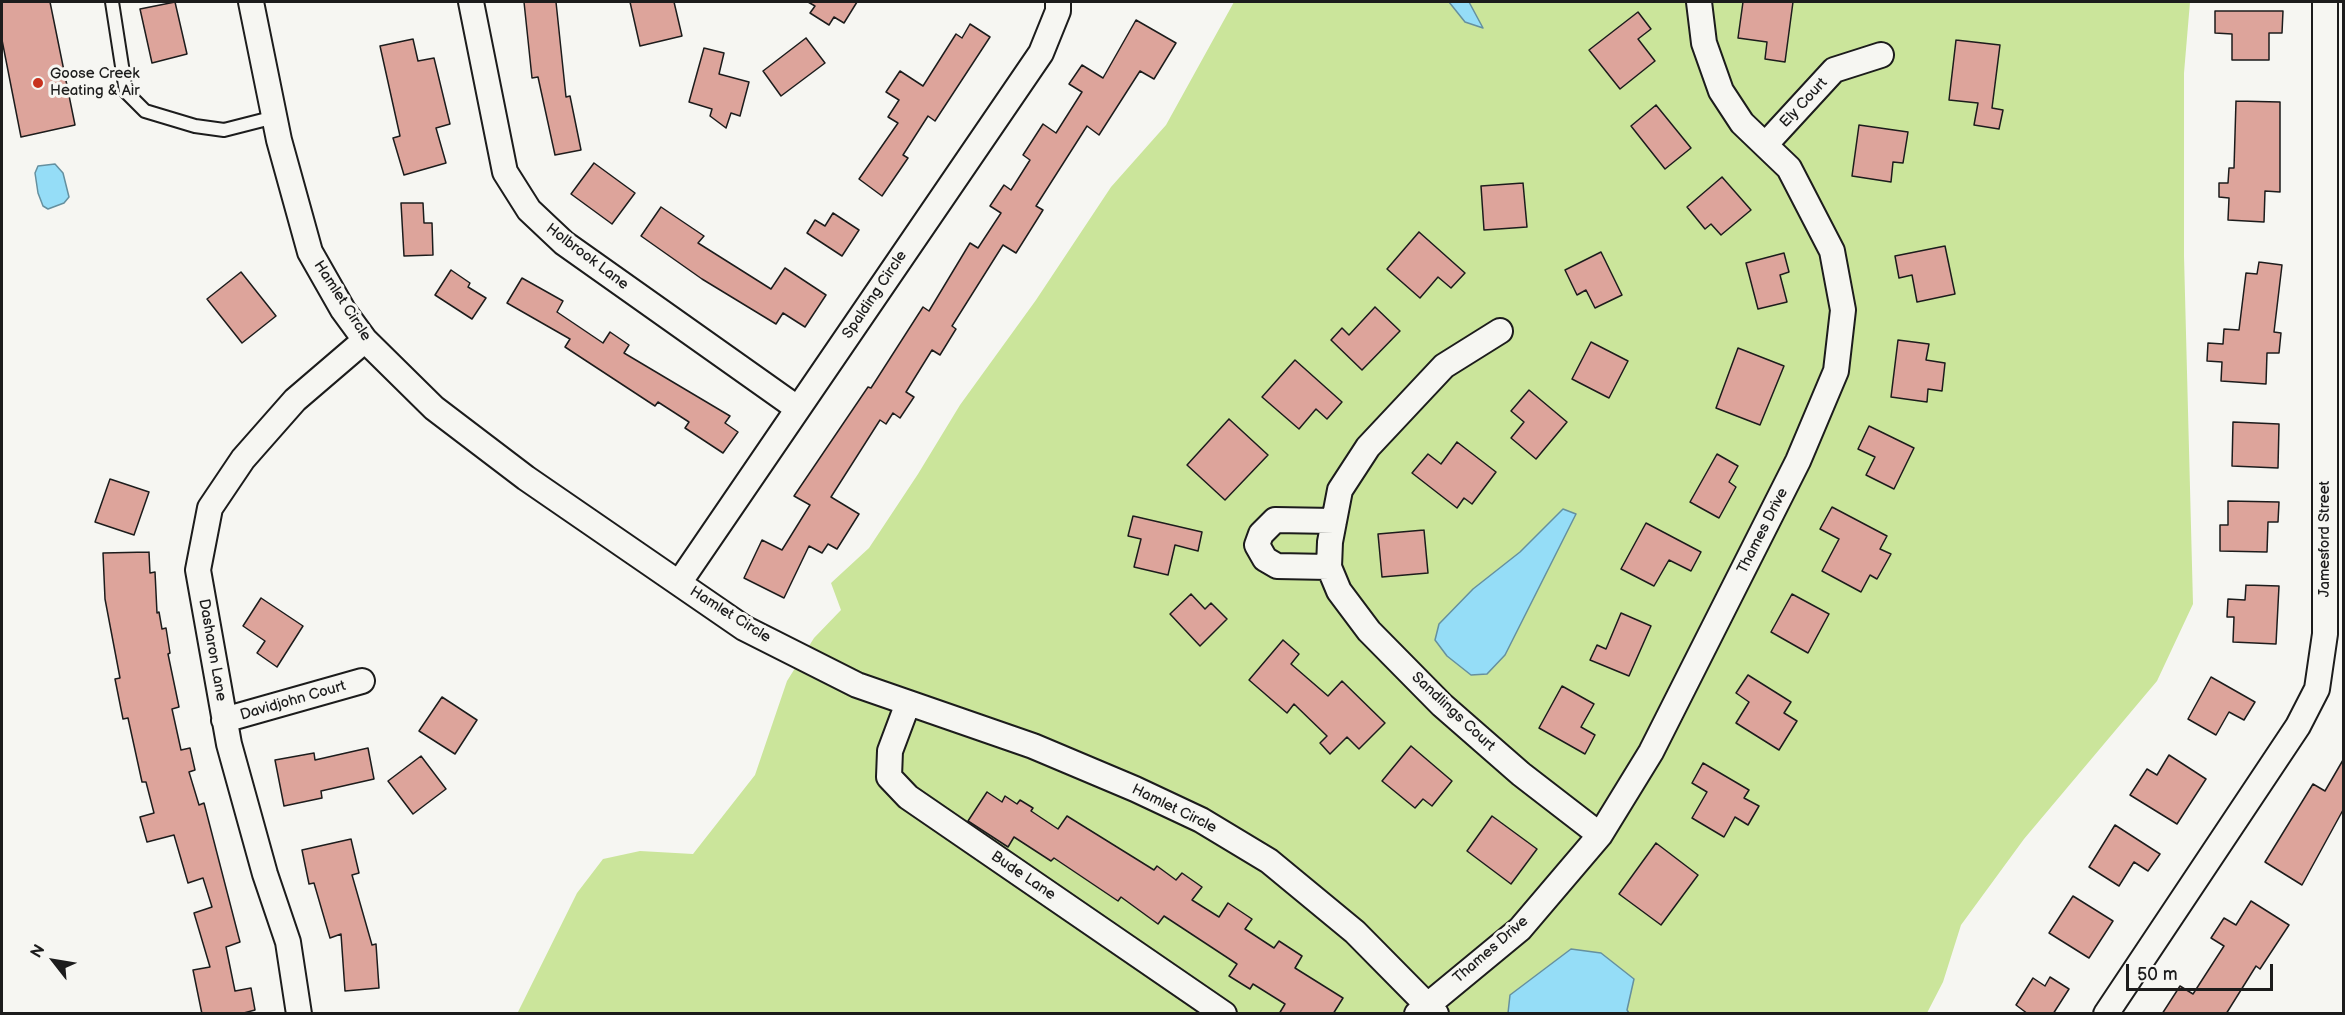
<!DOCTYPE html>
<html>
<head>
<meta charset="utf-8">
<style>
	body { margin:0 }
	#map { position:relative; width:2345px; height:1015px; overflow:hidden; background:#f6f6f2; font-family:"Balsamiq Sans",sans-serif }
	canvas { display:block }
	.frame { position:absolute; inset:0; border:3px solid #1c1c1c; pointer-events:none }
	.north { position:absolute; left:24px; top:931px; width:60px; height:60px; -webkit-text-stroke:4px #f6f6f2; paint-order:stroke; rotate:301deg; font-size:16px; font-weight:700; line-height:24px; text-align:center; color:#1c1c1c }
	.north::after { content:''; display:block; margin:auto; width:21px; height:27px; background:#1c1c1c; clip-path:polygon(50% 0,100% 100%,50% 72%,0 100%) }
	.scale { position:absolute; left:2126px; top:964px; width:147px; height:27px; box-sizing:border-box; border:3px solid #1c1c1c; border-top:0; padding-left:8px; font-size:18px; line-height:21px; white-space:nowrap; color:#1c1c1c; -webkit-text-stroke:4px #f6f6f2; paint-order:stroke }
</style>
</head>
<body>
<div id="map">
<canvas width="2345" height="1015"></canvas>
<div class="frame"></div>
<div class="north">N</div>
<div class="scale">50 m</div>
</div>
<script>
const ctx = document.querySelector('canvas').getContext('2d');
ctx.lineJoin = 'round';
function fill(path, color) { ctx.fillStyle = color; ctx.fill(path, 'evenodd'); }
const shape = rows => new Path2D(rows.map(r => 'M' + r).join(''));
function strokePath(path, color, width, dash) { ctx.strokeStyle = color; ctx.lineWidth = width; ctx.lineCap = dash ? 'butt' : 'round'; ctx.setLineDash(dash || []); ctx.stroke(path); }
function label(font, color, halo, rows, align = 'center') {
  ctx.font = font + ' "Balsamiq Sans",sans-serif'; ctx.lineWidth = 6; ctx.setLineDash([]); ctx.textBaseline = 'middle'; ctx.strokeStyle = halo; ctx.fillStyle = color; for (const [text, x, y, turn = 0] of rows) {
    ctx.save(); ctx.translate(x, y); ctx.rotate((+turn || 0) * Math.PI / 180); ctx.textAlign = isNaN(turn) ? turn : align; if (halo) ctx.strokeText(text, 0, 0); ctx.fillText(text, 0, 0); ctx.restore();
  }
}
fill(shape([
	[1234,2,2190,2,2184,73,2184,256,2193,604,2157,681,2024,839,1961,925,1943,982,1927,1013,517,1014,577,893,603,859,640,851,693,854,755,775,787,681,814,638,841,610,831,583,869,548,918,474,960,405,1036,300,1111,187,1166,125]
]), '#cbe59b');
const water = shape([
	[1449,2,1469,2,1483,28,1465,22,1449,2],
	[55,164,63,173,69,197,64,203,48,209,43,206,38,193,35,173,38,166,55,164],
	[1563,509,1576,514,1505,655,1487,674,1471,675,1447,656,1435,640,1439,624,1473,589,1520,552,1563,509],
	[1571,949,1601,953,1634,979,1627,1010,1629,1013,1508,1013,1510,995,1571,949]
]);
fill(water, '#95ddf7');
strokePath(water, '#65909f', 1.5);
const building = shape([
	[2,2,50,2,75,125,21,137,2,40,2,2],
	[175,2,187,54,152,63,140,9,175,2],
	[524,2,556,2,566,97,570,96,581,150,555,155,538,77,532,78,524,2],
	[630,2,674,2,682,36,640,46,630,2],
	[808,2,857,2,844,23,834,17,829,25,810,13,815,6,808,2],
	[1743,2,1793,2,1785,62,1765,59,1767,42,1738,38,1743,2],
	[2215,11,2283,11,2282,33,2269,33,2269,60,2232,60,2232,34,2215,33,2215,11],
	[1638,12,1651,29,1638,39,1655,61,1620,89,1589,50,1638,12],
	[1136,20,1176,43,1154,79,1140,71,1099,135,1087,126,1036,206,1043,210,1016,253,1003,245,952,326,956,329,940,355,932,350,914,379,906,392,914,397,900,418,893,413,886,424,880,420,831,497,859,514,837,549,828,544,822,553,809,546,784,598,744,578,762,540,782,550,810,505,794,496,868,387,871,388,923,307,929,311,970,243,978,248,1001,213,990,206,1004,185,1011,190,1030,160,1023,155,1043,124,1056,133,1082,92,1069,84,1082,65,1103,78,1136,20],
	[970,24,990,37,935,121,928,116,903,155,908,158,882,196,859,179,898,123,888,117,899,100,886,92,900,71,923,86,956,34,962,38,970,24],
	[806,38,825,63,781,96,763,71,806,38],
	[413,39,418,61,434,58,450,124,436,128,446,163,404,175,393,138,400,136,380,46,413,39],
	[1956,40,2000,45,1992,108,2003,110,1999,129,1974,125,1978,103,1949,100,1956,40],
	[704,48,724,53,719,74,749,82,740,116,731,113,726,128,710,116,712,109,689,102,704,48],
	[2236,101,2280,102,2280,192,2265,191,2264,222,2228,220,2229,198,2219,197,2219,183,2228,183,2229,168,2234,168,2236,101],
	[1656,105,1691,148,1665,169,1631,126,1656,105],
	[1859,125,1908,132,1903,163,1893,162,1891,182,1852,176,1859,125],
	[594,163,635,193,612,224,571,194,594,163],
	[1722,177,1751,210,1721,235,1711,224,1705,229,1687,207,1722,177],
	[1523,183,1527,227,1484,230,1481,186,1523,183],
	[401,203,423,203,424,223,432,223,433,255,404,256,401,203],
	[661,207,704,236,698,243,771,289,785,268,826,295,805,327,783,313,776,324,702,279,641,236,661,207],
	[833,213,859,230,842,256,807,233,815,220,825,226,833,213],
	[1419,232,1465,273,1451,288,1438,277,1420,298,1387,269,1419,232],
	[1945,246,1955,294,1917,302,1912,275,1899,278,1895,256,1945,246],
	[1601,252,1622,295,1595,308,1586,290,1577,295,1565,270,1601,252],
	[1784,253,1789,272,1780,275,1787,302,1758,309,1746,263,1784,253],
	[2259,262,2282,265,2274,332,2281,333,2279,353,2267,353,2266,384,2221,381,2222,362,2207,361,2208,343,2223,344,2224,329,2239,330,2246,273,2257,274,2259,262],
	[451,270,470,283,468,287,486,298,472,319,435,295,451,270],
	[241,272,276,316,242,343,207,299,241,272],
	[522,278,563,301,557,312,603,343,610,332,629,345,624,353,730,416,725,423,738,432,723,453,685,428,689,422,658,402,655,406,565,347,570,339,507,303,522,278],
	[1375,307,1400,331,1362,370,1331,340,1342,328,1349,335,1375,307],
	[1898,340,1929,344,1926,360,1945,363,1942,391,1928,389,1927,402,1891,397,1898,340],
	[1591,342,1628,361,1609,398,1572,379,1591,342],
	[1738,348,1784,366,1760,425,1716,408,1738,348],
	[1295,360,1342,402,1327,419,1316,409,1299,429,1262,397,1295,360],
	[1529,390,1567,422,1536,459,1511,438,1524,422,1511,411,1529,390],
	[1229,419,1268,455,1225,500,1187,465,1229,419],
	[2233,422,2279,424,2278,468,2232,466,2233,422],
	[1869,426,1914,448,1894,489,1866,475,1875,457,1858,449,1869,426],
	[1457,442,1496,472,1472,504,1464,498,1457,508,1412,473,1428,454,1441,464,1457,442],
	[1717,454,1738,466,1729,482,1736,487,1719,518,1690,502,1717,454],
	[110,479,149,492,134,535,95,522,110,479],
	[2228,501,2279,502,2278,522,2268,522,2267,552,2220,551,2220,525,2228,525,2228,501],
	[1832,507,1887,536,1880,549,1891,554,1877,579,1870,575,1861,592,1822,571,1839,539,1820,529,1832,507],
	[1133,516,1202,532,1198,551,1175,545,1168,575,1134,567,1141,539,1128,536,1133,516],
	[1646,523,1701,552,1691,571,1669,560,1654,586,1621,569,1646,523],
	[1424,530,1428,573,1382,577,1378,534,1424,530],
	[149,552,150,573,155,572,157,613,159,612,162,629,166,628,170,653,168,654,179,707,172,709,181,750,190,748,195,770,189,772,199,805,204,803,240,942,226,947,235,991,251,988,255,1010,240,1014,202,1014,193,970,210,967,194,913,212,907,203,878,188,883,174,835,147,842,140,817,154,813,146,782,142,782,128,718,123,719,115,679,120,678,105,599,103,553,149,552],
	[2246,585,2279,586,2276,644,2233,642,2234,617,2227,617,2228,599,2245,600,2246,585],
	[1191,594,1205,609,1211,603,1227,619,1200,646,1170,614,1191,594],
	[1792,594,1829,614,1808,653,1771,632,1792,594],
	[261,598,303,626,277,667,257,653,265,641,243,626,261,598],
	[1621,613,1651,626,1629,676,1590,660,1597,645,1606,649,1621,613],
	[1283,640,1299,654,1291,664,1328,696,1342,681,1385,723,1359,749,1347,737,1330,754,1320,743,1327,736,1294,704,1287,713,1249,680,1283,640],
	[1748,675,1791,702,1784,713,1797,721,1779,750,1736,723,1749,702,1736,693,1748,675],
	[2211,677,2255,702,2244,720,2229,712,2216,735,2188,719,2211,677],
	[1562,686,1594,704,1581,727,1595,735,1585,754,1539,728,1562,686],
	[442,697,477,720,455,754,419,731,442,697],
	[1411,746,1452,781,1432,806,1423,799,1415,808,1382,781,1411,746],
	[368,748,374,779,321,791,322,798,284,806,275,760,314,753,315,760,368,748],
	[2169,755,2206,779,2177,824,2130,795,2147,769,2157,775,2169,755],
	[421,756,446,789,413,814,388,781,421,756],
	[2343,760,2343,810,2302,885,2265,862,2313,784,2325,791,2343,760],
	[1703,763,1749,790,1744,798,1759,806,1748,825,1735,817,1724,837,1692,818,1707,792,1692,783,1703,763],
	[987,792,1002,802,1005,796,1017,804,1020,800,1033,808,1031,811,1058,829,1067,816,1154,870,1157,866,1176,880,1182,873,1202,887,1192,900,1219,917,1228,903,1252,919,1245,929,1274,948,1279,941,1302,956,1295,968,1343,998,1333,1014,1279,1014,1285,1004,1253,984,1250,989,1229,976,1237,964,1164,916,1158,924,1121,897,1118,901,1054,858,1051,861,1014,837,1008,847,968,821,987,792],
	[1492,816,1537,849,1511,884,1467,851,1492,816],
	[2115,825,2160,854,2148,871,2134,862,2119,886,2089,867,2115,825],
	[351,839,359,873,352,875,372,945,376,944,379,988,345,991,341,934,330,938,314,883,309,884,302,850,351,839],
	[1656,843,1698,875,1661,925,1619,894,1656,843],
	[2073,896,2113,921,2089,958,2049,933,2073,896],
	[2251,901,2289,925,2260,969,2256,966,2226,1014,2162,1014,2180,986,2193,994,2224,946,2211,938,2224,918,2236,925,2251,901],
	[2050,977,2069,989,2053,1014,2028,1014,2016,1005,2033,978,2045,986,2050,977]
]);
fill(building, '#dda49b');
strokePath(building, '#1c1c1c', 1.5);
const service = shape([
	[112,2,126,92,145,111,195,126,224,130,275,117]
]);
const minor = shape([
	[251,2,279,140,310,252,343,310,365,340,434,408,526,478,744,628,857,685,1033,746,1135,789,1201,820,1269,861,1355,932,1436,1014],
	[471,2,505,172,529,210,564,243,797,408],
	[1765,145,1834,70,1881,55],
	[1500,331,1444,366,1368,447,1340,490,1330,542,1329,567,1339,591,1369,631,1442,705,1521,774,1600,835],
	[1329,567,1277,566,1265,559,1257,545,1261,534,1275,520,1334,521],
	[679,583,1041,53,1058,11,1058,2],
	[908,703,890,751,889,777,908,797,1224,1014],
	[224,720,362,681],
	[299,1014,288,942,265,874,229,744,198,570,210,508,243,459,295,400,365,340],
	[1417,1014,1520,929,1600,835,1651,752,1798,461,1836,371,1843,310,1832,251,1789,168,1742,123,1721,91,1704,43,1699,2],
	[2106,1014,2298,726,2317,689,2325,634,2325,2]
]);
strokePath(service, '#1c1c1c', 16);
strokePath(minor, '#1c1c1c', 28);
strokePath(service, '#f6f6f2', 12);
strokePath(minor, '#f6f6f2', 24);
for (const [x, y, r, color] of [
	[38,83,6,"#c8321e"]
]) { const dot = new Path2D(); dot.arc(x, y, r, 0, 2 * Math.PI); ctx.fillStyle = color; ctx.fill(dot); strokePath(dot, '#f6f6f2', 2); }
label('15px', '#1c1c1c', '#f6f6f2', [
	["Goose Creek",50,74],
	["Heating & Air",50,91]
], 'left');
label('15px', '#1c1c1c', '#f6f6f2', [
	["Ely Court",1804,103,-47],
	["Holbrook Lane",587,257,37],
	["Spalding Circle",875,295,-56],
	["Hamlet Circle",342,301,57],
	["Thames Drive",1763,531,-63],
	["Jamesford Street",2325,539,-90],
	["Hamlet Circle",730,615,32],
	["Dasharon Lane",212,650,80],
	["Davidjohn Court",293,701,-16],
	["Sandlings Court",1453,712,43],
	["Hamlet Circle",1174,809,26],
	["Bude Lane",1023,876,34],
	["Thames Drive",1491,950,-41]
]);
</script>
</body>
</html>
